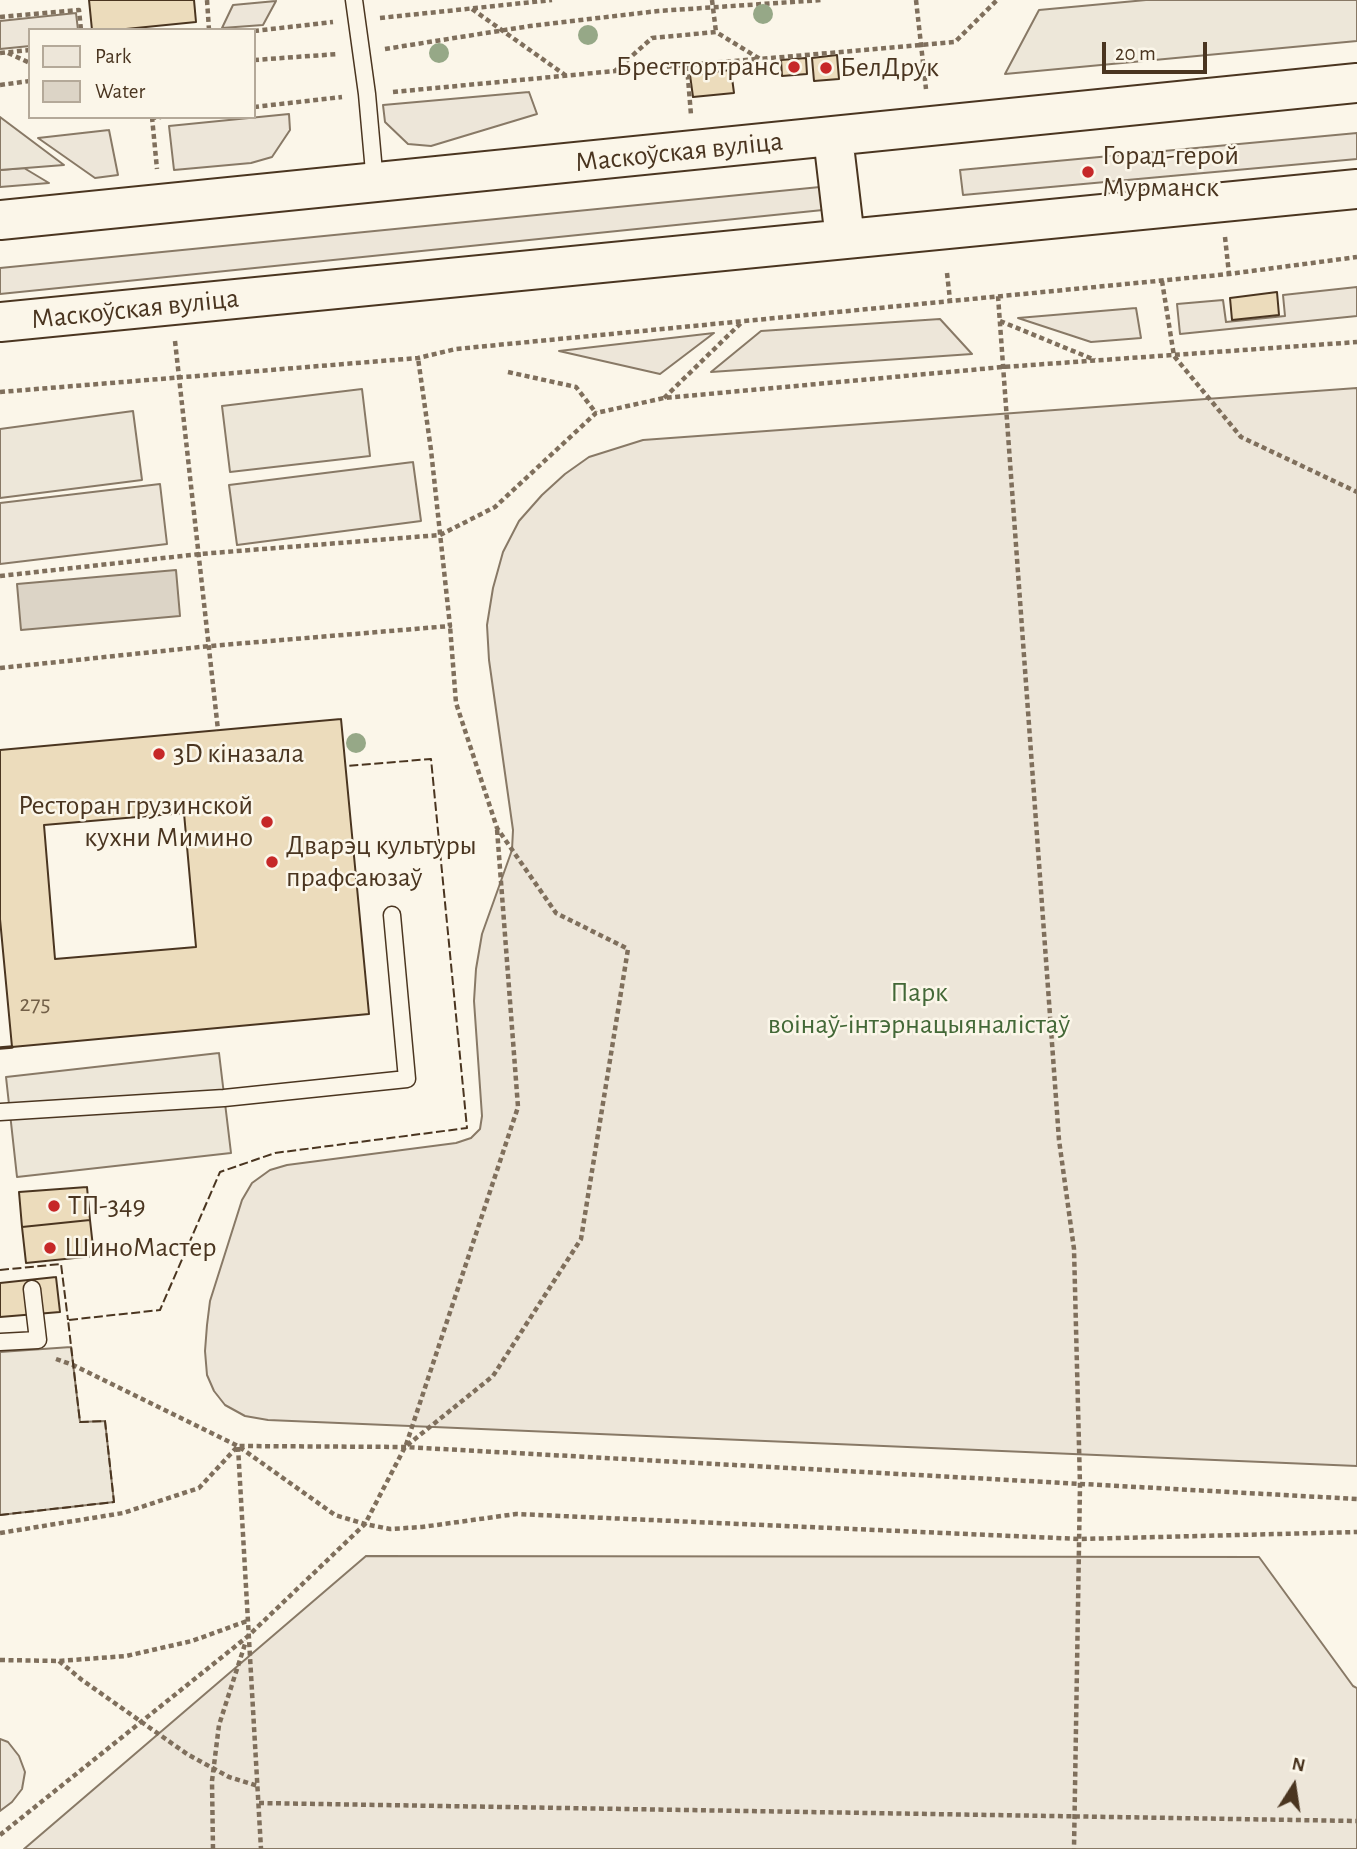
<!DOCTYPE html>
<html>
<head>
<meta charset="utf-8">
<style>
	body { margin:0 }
	#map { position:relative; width:1357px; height:1849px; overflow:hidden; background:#fbf6e9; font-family:"Alegreya Sans",sans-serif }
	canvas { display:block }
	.legend { position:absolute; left:28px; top:28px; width:228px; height:91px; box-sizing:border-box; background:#fbf6e9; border:2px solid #b4a999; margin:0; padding:9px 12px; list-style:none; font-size:21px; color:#4a3520 }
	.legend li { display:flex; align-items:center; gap:14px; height:35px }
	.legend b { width:35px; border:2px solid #b4a999 }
	.north { position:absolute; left:1259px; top:1751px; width:70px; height:70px; -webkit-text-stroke:5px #fbf6e9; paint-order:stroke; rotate:12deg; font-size:19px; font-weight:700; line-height:28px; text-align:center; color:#4a3520 }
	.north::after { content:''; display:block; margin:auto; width:24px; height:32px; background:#4a3520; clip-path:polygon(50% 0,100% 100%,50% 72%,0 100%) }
	.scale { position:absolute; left:1102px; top:42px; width:105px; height:32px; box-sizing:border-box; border:4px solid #4a3520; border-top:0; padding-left:9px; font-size:21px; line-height:24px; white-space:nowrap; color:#4a3520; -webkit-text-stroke:5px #fbf6e9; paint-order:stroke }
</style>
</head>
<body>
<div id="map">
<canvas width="1357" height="1849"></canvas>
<ul class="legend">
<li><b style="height:19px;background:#ede6d9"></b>Park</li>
<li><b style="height:19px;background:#dcd4c6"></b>Water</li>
</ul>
<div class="north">N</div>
<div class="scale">20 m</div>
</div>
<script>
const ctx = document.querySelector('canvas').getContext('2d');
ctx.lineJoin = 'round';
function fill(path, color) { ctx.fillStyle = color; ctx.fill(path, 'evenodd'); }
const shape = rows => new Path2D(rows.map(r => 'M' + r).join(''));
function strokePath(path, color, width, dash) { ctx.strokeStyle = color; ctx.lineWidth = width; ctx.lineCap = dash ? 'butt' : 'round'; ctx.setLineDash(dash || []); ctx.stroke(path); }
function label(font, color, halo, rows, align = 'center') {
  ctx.font = font + ' "Alegreya Sans",sans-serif'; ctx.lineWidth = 5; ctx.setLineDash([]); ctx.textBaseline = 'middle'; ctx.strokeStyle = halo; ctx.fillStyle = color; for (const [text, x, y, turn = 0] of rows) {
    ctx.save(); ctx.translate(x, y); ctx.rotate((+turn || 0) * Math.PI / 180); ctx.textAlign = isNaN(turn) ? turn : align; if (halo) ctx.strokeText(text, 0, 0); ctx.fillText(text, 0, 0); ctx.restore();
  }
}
const green = shape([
	[276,1,263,25,222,28,233,5,276,1],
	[76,13,78,30,30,30,30,46,0,49,0,21,76,13],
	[529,92,537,114,431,146,408,144,385,122,383,105,529,92],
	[289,114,290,130,272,157,251,163,174,170,169,126,289,114],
	[109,130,118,175,95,178,38,138,109,130],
	[1357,133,1357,159,963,195,960,170,1357,133],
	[24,168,49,183,0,187,0,170,24,168],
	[820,187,823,210,0,294,0,268,820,187],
	[1357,287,1357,316,1180,334,1177,304,1223,300,1226,322,1285,316,1283,295,1357,287],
	[1136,308,1141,338,1091,342,1018,318,1136,308],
	[940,319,972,354,711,372,761,331,940,319],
	[714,333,660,374,559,351,714,333],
	[1357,388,1357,1466,268,1420,245,1416,225,1405,214,1391,207,1375,205,1351,207,1325,210,1301,242,1200,252,1183,270,1170,287,1165,456,1143,471,1138,480,1129,482,1116,474,1001,476,969,482,934,512,850,513,830,489,660,487,625,493,588,503,552,519,521,542,495,565,474,589,457,643,440,1357,388],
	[413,462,421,521,237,545,229,485,413,462],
	[160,484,167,544,0,564,0,503,160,484],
	[366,1556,1259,1557,1353,1686,1357,1688,1357,1849,24,1849,366,1556],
	[0,1739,8,1742,19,1756,25,1772,22,1789,12,1802,0,1811,0,1739]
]);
fill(green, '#ede6d9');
strokePath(green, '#887966', 2);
const parking = shape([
	[1146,0,1357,0,1357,41,1005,74,1039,10,1146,0],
	[0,117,64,165,0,170,0,117],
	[362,389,370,456,230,472,222,406,362,389],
	[133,411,142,480,0,498,0,429,133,411],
	[219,1053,231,1153,17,1177,6,1077,219,1053],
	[71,1347,80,1422,105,1421,114,1502,0,1515,0,1352,71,1347]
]);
fill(parking, '#ede7d9');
strokePath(parking, '#887966', 2);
const water = shape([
	[176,570,180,616,21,630,17,584,176,570]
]);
fill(water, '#dcd4c6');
strokePath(water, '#887966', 2);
const building = shape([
	[89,0,194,0,196,22,116,30,92,30,89,0],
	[837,55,839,79,814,81,812,58,837,55],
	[806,58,807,74,782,76,781,60,806,58],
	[731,70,734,93,693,97,690,75,731,70],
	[1277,292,1279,315,1232,320,1230,298,1277,292],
	[341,719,369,1014,12,1047,0,919,0,750,341,719],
	[184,813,196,947,55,959,44,825,184,813],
	[87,1187,90,1220,22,1227,19,1192,87,1187],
	[90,1220,94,1256,26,1263,22,1227,90,1220],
	[56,1277,60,1312,0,1317,0,1283,56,1277]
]);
fill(building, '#ecdcbc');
strokePath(building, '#4a3520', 2);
const lane = shape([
	[354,0,367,94,375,183],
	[0,1112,224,1098,407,1079,392,915],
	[0,1342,38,1340,32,1289]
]);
const highway = shape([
	[833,137,845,239],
	[0,220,1357,83],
	[0,322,1357,189]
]);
strokePath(lane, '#4a3520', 19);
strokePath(highway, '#4a3520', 42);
strokePath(shape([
	[207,0,209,30],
	[712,0,716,32],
	[916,0,926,89],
	[472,9,565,75],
	[0,17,79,10,81,30],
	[380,18,552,0],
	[254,31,333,22],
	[385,49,530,26,658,11,822,0],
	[0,53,30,50],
	[8,53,30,63],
	[254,60,338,54],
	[687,66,691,115],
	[616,71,757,59],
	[0,85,30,81],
	[393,92,615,71,652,38,716,32,760,59,955,42,997,0],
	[254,107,342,97],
	[152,117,157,169],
	[151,118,161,117],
	[1225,237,1229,274],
	[947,273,950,300],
	[1162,281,1174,356,1241,437,1357,492],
	[998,296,1059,1140,1074,1249,1080,1485,1074,1849],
	[1000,321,1095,360],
	[175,341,218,730],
	[508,372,576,387,596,413],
	[0,392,418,358,456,349,1229,274,1357,257],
	[664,398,743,321],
	[0,576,200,554,440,535,495,507,596,413,664,398,1003,367,1357,342],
	[0,668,210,646,450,626,431,450,418,358],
	[56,1359,73,1365,238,1446,335,1515,365,1524,390,1529,422,1527,516,1514,1079,1539,1357,1532],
	[406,1445,518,1107,497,829],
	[238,1447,261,1849],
	[0,1533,123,1513,199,1488,238,1446,405,1447,1357,1499],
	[0,1660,59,1661,126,1656,192,1641,247,1621],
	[59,1661,82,1680,187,1754,229,1777,258,1786],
	[259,1803,1357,1821],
	[0,1835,247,1637,365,1524,405,1447,493,1376,581,1239,628,949,556,913,497,828,456,703,450,626],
	[213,1849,212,1781,219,1725,246,1641]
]), '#7f6f5c', 4.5, [5, 3.5]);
strokePath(lane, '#fbf6e9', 16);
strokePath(highway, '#fbf6e9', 38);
strokePath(shape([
	[0,1270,61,1264,68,1320],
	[0,1515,114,1502,105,1421,80,1422,68,1320,160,1310,220,1172,275,1153,467,1128,431,759,346,766]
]), '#4a3520', 2, [9, 3.5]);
strokePath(shape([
	[0,1048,12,1047]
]), '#4a3520', 3.5);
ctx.fillStyle = '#96a887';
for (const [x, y] of [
	[763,14],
	[588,35],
	[439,53],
	[356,743]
]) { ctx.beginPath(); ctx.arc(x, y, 10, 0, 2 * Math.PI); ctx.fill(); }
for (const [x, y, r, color] of [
	[794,67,7,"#c62828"],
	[826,68,7,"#c62828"],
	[1088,172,7,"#c62828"],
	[159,754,7,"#c62828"],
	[267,822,7,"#c62828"],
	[272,862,7,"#c62828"],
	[54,1206,7,"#c62828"],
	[50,1248,7,"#c62828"]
]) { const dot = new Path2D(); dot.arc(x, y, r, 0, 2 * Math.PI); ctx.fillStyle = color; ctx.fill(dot); strokePath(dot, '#fbf6e9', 2.5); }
label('24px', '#725f47', null, [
	["275",35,1004]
]);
label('28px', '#4a3520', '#fbf6e9', [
	["Брестгортранс",780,67,"right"],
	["БелДрук",840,68],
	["Горад-герой",1102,156],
	["Мурманск",1102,188],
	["3D кіназала",173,754],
	["Ресторан грузинской",253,806,"right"],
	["кухни Мимино",253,838,"right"],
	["Дварэц культуры",286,846],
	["прафсаюзаў",286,878],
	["ТП-349",68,1206],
	["ШиноМастер",64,1248]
], 'left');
label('28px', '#4a3520', '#fbf6e9', [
	["Маскоўская вуліца",679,152,-6],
	["Маскоўская вуліца",135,309,-6]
]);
label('28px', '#436837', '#fbf6e9', [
	["Парк",919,993],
	["воінаў-інтэрнацыяналістаў",919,1025]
]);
</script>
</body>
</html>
